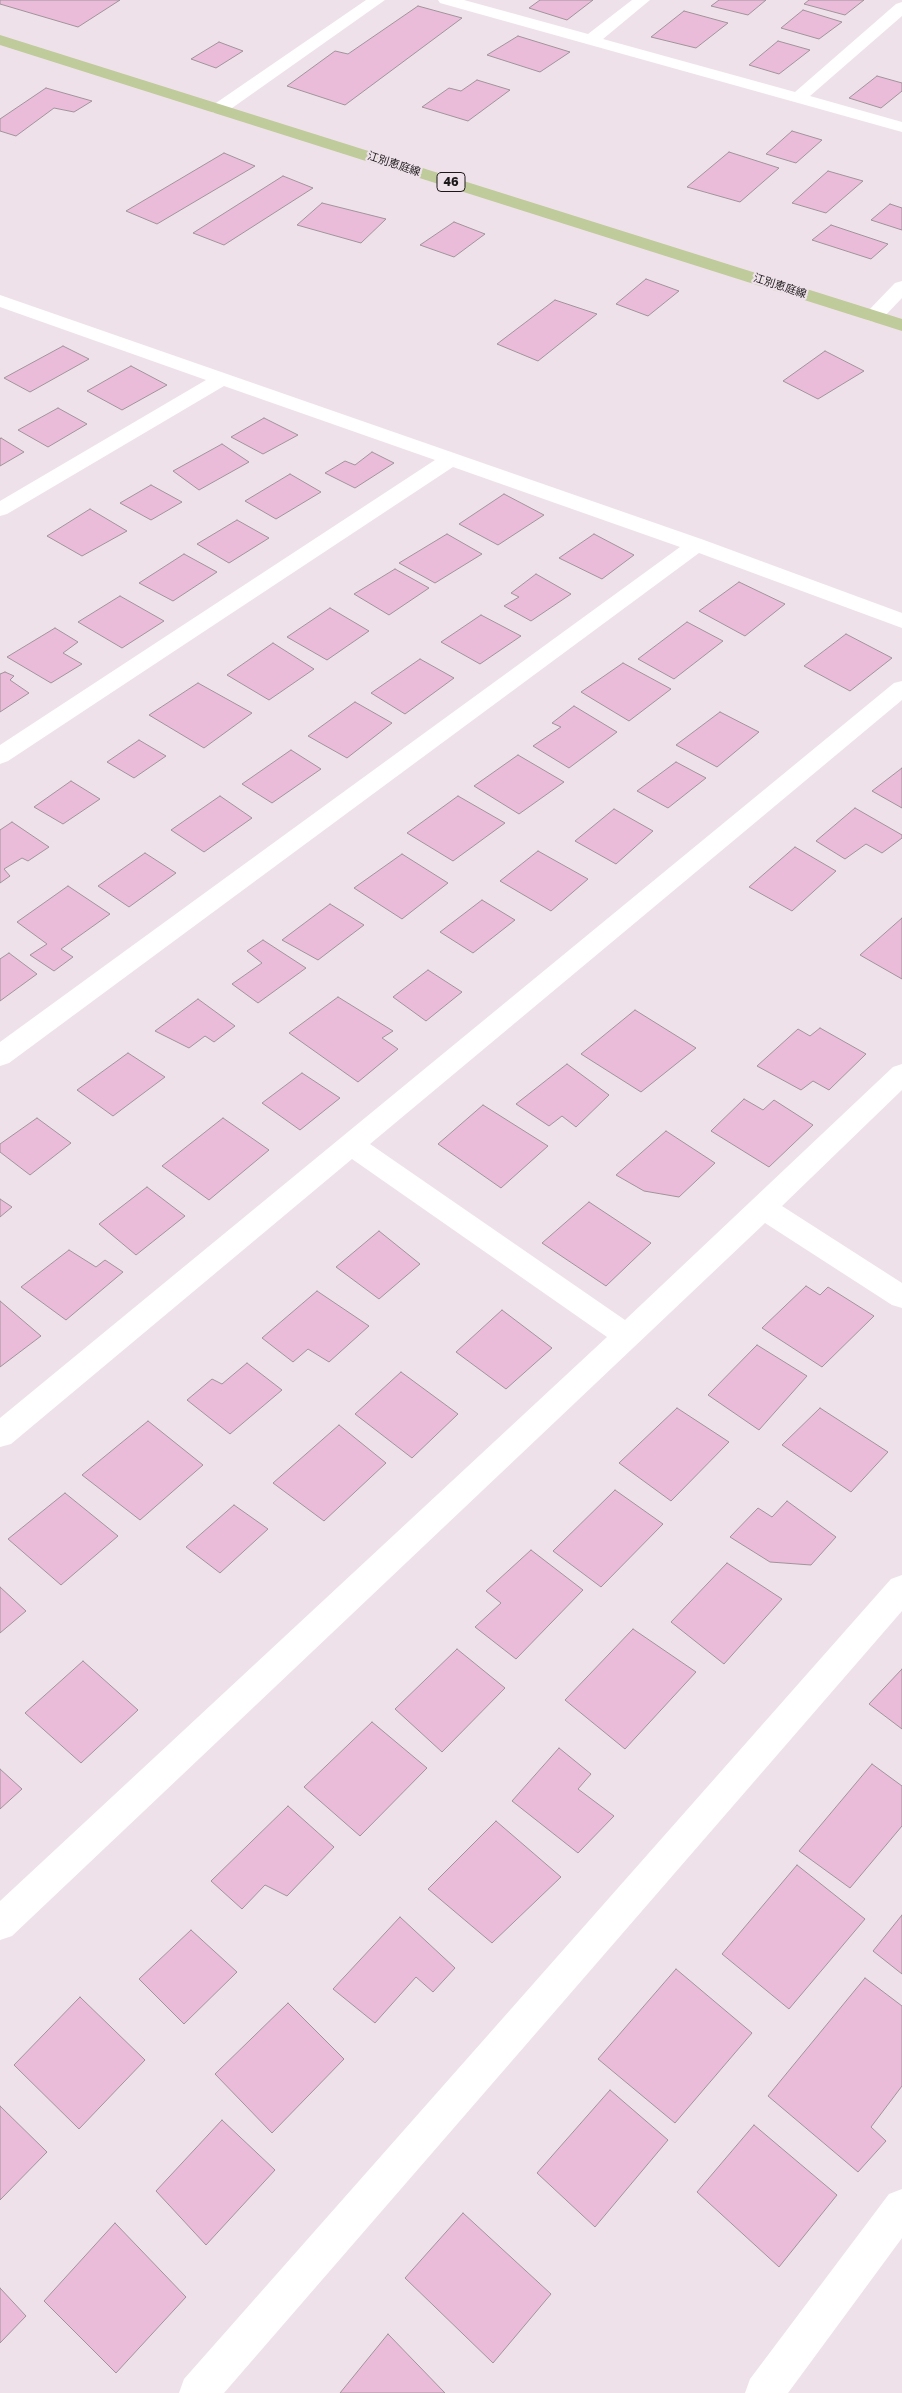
<!DOCTYPE html>
<html>
<head>
<meta charset="utf-8">
<style>
	body { margin:0 }
	canvas { display:block; background:#eee1e9 }
</style>
</head>
<body>
<canvas width="902" height="2393"></canvas>
<script>
const ctx = document.querySelector('canvas').getContext('2d');
ctx.lineJoin = 'round';
function fill(path, color) { ctx.fillStyle = color; ctx.fill(path, 'evenodd'); }
const shape = rows => new Path2D(rows.map(r => 'M' + r).join(''));
function strokePath(path, color, width, dash) { ctx.strokeStyle = color; ctx.lineWidth = width; ctx.lineCap = dash ? 'butt' : 'round'; ctx.setLineDash(dash || []); ctx.stroke(path); }
function label(font, color, halo, rows, align = 'center') {
  ctx.font = font + ' "Golos Text","Noto Sans JP",sans-serif'; ctx.lineWidth = 4.5; ctx.setLineDash([]); ctx.textBaseline = 'middle'; ctx.strokeStyle = halo; ctx.fillStyle = color; for (const [text, x, y, turn = 0] of rows) {
    ctx.save(); ctx.translate(x, y); ctx.rotate((+turn || 0) * Math.PI / 180); ctx.textAlign = isNaN(turn) ? turn : align; if (halo) ctx.strokeText(text, 0, 0); ctx.fillText(text, 0, 0); ctx.restore();
  }
}
const building = shape([
	[0,0,120,0,78,27,0,4,0,0],
	[540,0,593,0,567,20,529,8,540,0],
	[719,0,766,0,748,15,711,6,719,0],
	[809,0,864,0,845,15,804,4,809,0],
	[418,6,462,18,345,105,287,86,335,51,348,54,418,6],
	[803,10,842,22,819,39,781,28,803,10],
	[684,11,728,23,696,48,651,37,684,11],
	[518,36,570,52,540,72,487,55,518,36],
	[778,41,810,50,779,74,749,65,778,41],
	[219,42,243,51,216,68,191,59,219,42],
	[877,76,902,83,902,91,881,108,849,98,877,76],
	[477,80,510,90,468,121,422,107,449,88,461,91,477,80],
	[46,88,92,101,74,112,54,108,16,136,0,131,0,119,46,88],
	[792,131,822,140,796,163,766,154,792,131],
	[729,152,779,168,740,202,687,187,729,152],
	[224,153,255,166,157,224,126,211,224,153],
	[828,171,863,181,826,213,792,203,828,171],
	[283,176,313,188,224,245,193,233,283,176],
	[322,203,386,219,361,243,297,225,322,203],
	[890,204,902,208,902,230,871,220,890,204],
	[454,222,485,234,454,257,420,245,454,222],
	[831,225,888,244,871,259,812,240,831,225],
	[646,279,679,291,648,316,616,304,646,279],
	[555,300,597,314,538,361,497,344,555,300],
	[63,346,89,359,30,392,4,378,63,346],
	[825,351,864,371,818,399,783,381,825,351],
	[131,366,167,385,122,410,87,391,131,366],
	[58,408,87,424,48,447,18,430,58,408],
	[264,418,298,435,263,454,231,437,264,418],
	[1,438,24,452,0,466,0,439,1,438],
	[222,444,249,462,199,490,173,471,222,444],
	[372,452,394,463,355,488,325,473,345,461,355,465,372,452],
	[290,474,321,492,276,519,245,501,290,474],
	[151,485,182,502,151,520,120,503,151,485],
	[504,494,544,515,498,545,459,524,504,494],
	[90,509,127,531,82,556,47,536,90,509],
	[237,520,269,538,229,563,197,544,237,520],
	[447,534,482,554,435,583,399,563,447,534],
	[594,534,634,555,602,579,559,558,594,534],
	[184,554,217,572,173,601,139,583,184,554],
	[395,569,429,588,389,615,354,594,395,569],
	[536,574,571,594,531,621,504,606,519,597,511,593,536,574],
	[739,582,785,604,745,636,699,611,739,582],
	[120,596,164,621,122,648,78,622,120,596],
	[330,608,369,631,327,660,287,637,330,608],
	[481,615,521,636,480,664,441,642,481,615],
	[687,622,723,641,674,679,638,659,687,622],
	[55,628,78,642,63,653,82,664,51,683,7,657,55,628],
	[846,634,892,658,850,691,804,666,846,634],
	[273,643,314,669,269,700,227,675,273,643],
	[420,659,454,678,405,714,371,693,420,659],
	[623,663,671,689,629,721,581,692,623,663],
	[5,672,14,676,10,680,29,693,0,712,0,674,5,672],
	[198,683,252,713,204,748,149,715,198,683],
	[355,702,392,723,347,758,308,736,355,702],
	[574,706,617,732,569,768,533,746,561,727,552,723,574,706],
	[720,712,759,732,717,767,676,745,720,712],
	[139,740,166,756,134,778,107,762,139,740],
	[291,750,321,769,272,803,242,784,291,750],
	[518,755,564,782,519,814,474,786,518,755],
	[676,762,706,778,668,808,637,791,676,762],
	[902,768,902,808,872,791,902,768],
	[71,781,100,799,63,824,34,807,71,781],
	[220,796,252,818,204,852,171,830,220,796],
	[458,796,505,823,453,861,407,833,458,796],
	[855,808,902,835,902,838,882,853,866,844,845,859,816,841,855,808],
	[614,809,653,831,616,864,575,841,614,809],
	[12,822,49,847,28,861,22,858,4,869,10,876,0,883,0,830,12,822],
	[795,847,836,871,792,911,749,887,795,847],
	[538,851,588,879,551,911,500,881,538,851],
	[145,853,176,873,129,907,98,886,145,853],
	[402,854,448,883,402,919,354,888,402,854],
	[68,886,110,914,61,949,73,957,54,971,30,955,47,944,17,922,68,886],
	[482,900,515,920,473,953,440,932,482,900],
	[330,904,364,925,318,960,282,940,330,904],
	[902,918,902,979,860,955,902,918],
	[263,940,306,968,258,1003,232,984,262,963,247,951,263,940],
	[9,953,37,974,0,1001,0,959,9,953],
	[428,970,462,992,426,1021,393,997,428,970],
	[338,997,393,1031,382,1038,398,1049,358,1082,289,1033,338,997],
	[198,999,235,1026,214,1042,205,1036,189,1048,155,1031,198,999],
	[635,1010,696,1048,641,1092,581,1054,635,1010],
	[820,1028,866,1054,829,1090,813,1081,801,1090,757,1066,798,1029,810,1036,820,1028],
	[128,1053,165,1077,113,1116,77,1090,128,1053],
	[567,1064,609,1095,576,1127,562,1116,549,1126,516,1104,567,1064],
	[302,1073,340,1098,300,1130,262,1103,302,1073],
	[744,1099,763,1110,774,1100,813,1125,769,1167,711,1131,744,1099],
	[483,1105,548,1146,501,1188,438,1144,483,1105],
	[37,1118,71,1143,30,1175,0,1152,0,1144,37,1118],
	[223,1118,269,1150,209,1200,162,1166,223,1118],
	[666,1131,715,1163,679,1197,644,1191,616,1175,666,1131],
	[147,1187,185,1216,136,1255,99,1224,147,1187],
	[0,1199,12,1207,0,1217,0,1199],
	[589,1202,651,1243,606,1286,542,1243,589,1202],
	[379,1231,420,1264,379,1299,336,1267,379,1231],
	[69,1250,96,1267,105,1260,123,1272,66,1320,21,1287,69,1250],
	[806,1286,820,1295,828,1287,874,1316,822,1367,762,1328,806,1286],
	[317,1291,369,1326,329,1362,308,1349,293,1362,262,1338,317,1291],
	[0,1301,41,1336,0,1367,0,1301],
	[502,1310,552,1348,506,1389,456,1352,502,1310],
	[757,1345,807,1376,759,1430,708,1395,757,1345],
	[247,1363,282,1390,230,1434,187,1400,212,1379,222,1384,247,1363],
	[401,1372,458,1414,412,1458,355,1414,401,1372],
	[677,1408,729,1442,671,1501,619,1463,677,1408],
	[820,1408,888,1452,851,1492,782,1445,820,1408],
	[148,1421,203,1465,140,1520,82,1475,148,1421],
	[339,1425,386,1463,324,1521,273,1483,339,1425],
	[615,1490,663,1524,601,1587,553,1551,615,1490],
	[65,1493,118,1536,61,1585,8,1539,65,1493],
	[787,1501,836,1537,811,1565,770,1562,730,1537,758,1508,772,1517,787,1501],
	[234,1505,268,1529,220,1573,186,1547,234,1505],
	[531,1550,583,1590,516,1659,475,1627,501,1603,486,1591,531,1550],
	[727,1563,782,1599,724,1664,671,1622,727,1563],
	[0,1587,26,1611,0,1633,0,1587],
	[633,1629,696,1672,625,1749,565,1700,633,1629],
	[457,1649,505,1688,442,1752,395,1709,457,1649],
	[83,1661,138,1710,81,1763,25,1713,83,1661],
	[902,1669,902,1729,869,1704,902,1669],
	[372,1722,427,1768,360,1836,304,1787,372,1722],
	[559,1748,591,1774,578,1789,614,1816,578,1853,512,1801,559,1748],
	[872,1764,902,1786,902,1826,850,1888,799,1851,872,1764],
	[0,1769,22,1789,0,1809,0,1769],
	[288,1806,334,1847,287,1896,265,1885,242,1909,211,1881,288,1806],
	[496,1821,561,1877,492,1943,428,1889,496,1821],
	[797,1865,865,1919,789,2009,722,1954,797,1865],
	[902,1915,902,1974,873,1951,902,1915],
	[400,1917,455,1968,433,1992,416,1977,375,2023,333,1989,400,1917],
	[191,1930,237,1972,184,2024,139,1979,191,1930],
	[676,1969,752,2033,675,2123,598,2059,676,1969],
	[865,1978,902,2006,902,2086,871,2127,886,2141,858,2172,768,2096,865,1978],
	[80,1997,145,2060,79,2129,14,2065,80,1997],
	[288,2003,344,2059,272,2133,215,2074,288,2003],
	[610,2090,668,2140,595,2227,537,2173,610,2090],
	[0,2106,47,2152,0,2200,0,2106],
	[222,2120,275,2170,206,2245,156,2191,222,2120],
	[754,2125,837,2195,779,2267,697,2192,754,2125],
	[463,2213,551,2294,493,2363,405,2278,463,2213],
	[115,2223,186,2297,116,2373,44,2301,115,2223],
	[0,2288,26,2316,0,2343,0,2288],
	[388,2334,445,2393,340,2393,388,2334]
]);
fill(building, '#ebbcd9');
strokePath(building, '#a0949b', 1);
fill(shape([
	[366,0,385,0,225,113,213,113,210,109,213,105,366,0],
	[438,0,464,0,588,34,632,0,650,0,603,39,795,92,896,4,902,2,902,16,810,96,902,122,902,132,440,3,438,0],
	[0,295,704,540,902,613,902,628,699,553,9,1063,0,1066,0,1042,680,547,453,467,8,761,0,764,0,745,435,460,224,386,7,514,0,516,0,501,206,380,0,307,0,295],
	[902,681,902,700,370,1144,625,1320,893,1067,902,1064,902,1090,782,1206,902,1283,902,1308,892,1305,765,1223,12,1936,0,1940,0,1901,607,1337,352,1159,11,1444,0,1447,0,1418,894,683,902,681],
	[902,1575,902,1611,224,2393,179,2393,184,2379,891,1579,902,1575],
	[902,2189,902,2238,788,2393,745,2393,750,2379,889,2194,902,2189]
]), '#fff');
fill(shape([
	[902,281,902,298,881,320,874,322,867,320,864,316,867,312,895,283,902,281]
]), '#fff');
fill(shape([
	[0,35,902,319,902,331,0,45,0,35]
]), '#bfcb9a');
label('11px', '#1c181a', '#eee1e9', [
	["江別恵庭線",394,164,18],
	["江別恵庭線",780,286,18]
]);
for (const [x, y, w] of [
	[451,182,28]
]) { const box = new Path2D(); box.roundRect(x - w / 2, y - 9.5, w, 19, 4); ctx.fillStyle = '#eee1e9'; ctx.fill(box); strokePath(box, '#1c181a', 1); }
label('bold 12px', '#1c181a', null, [
	["46",451,182]
]);
</script>
</body>
</html>
